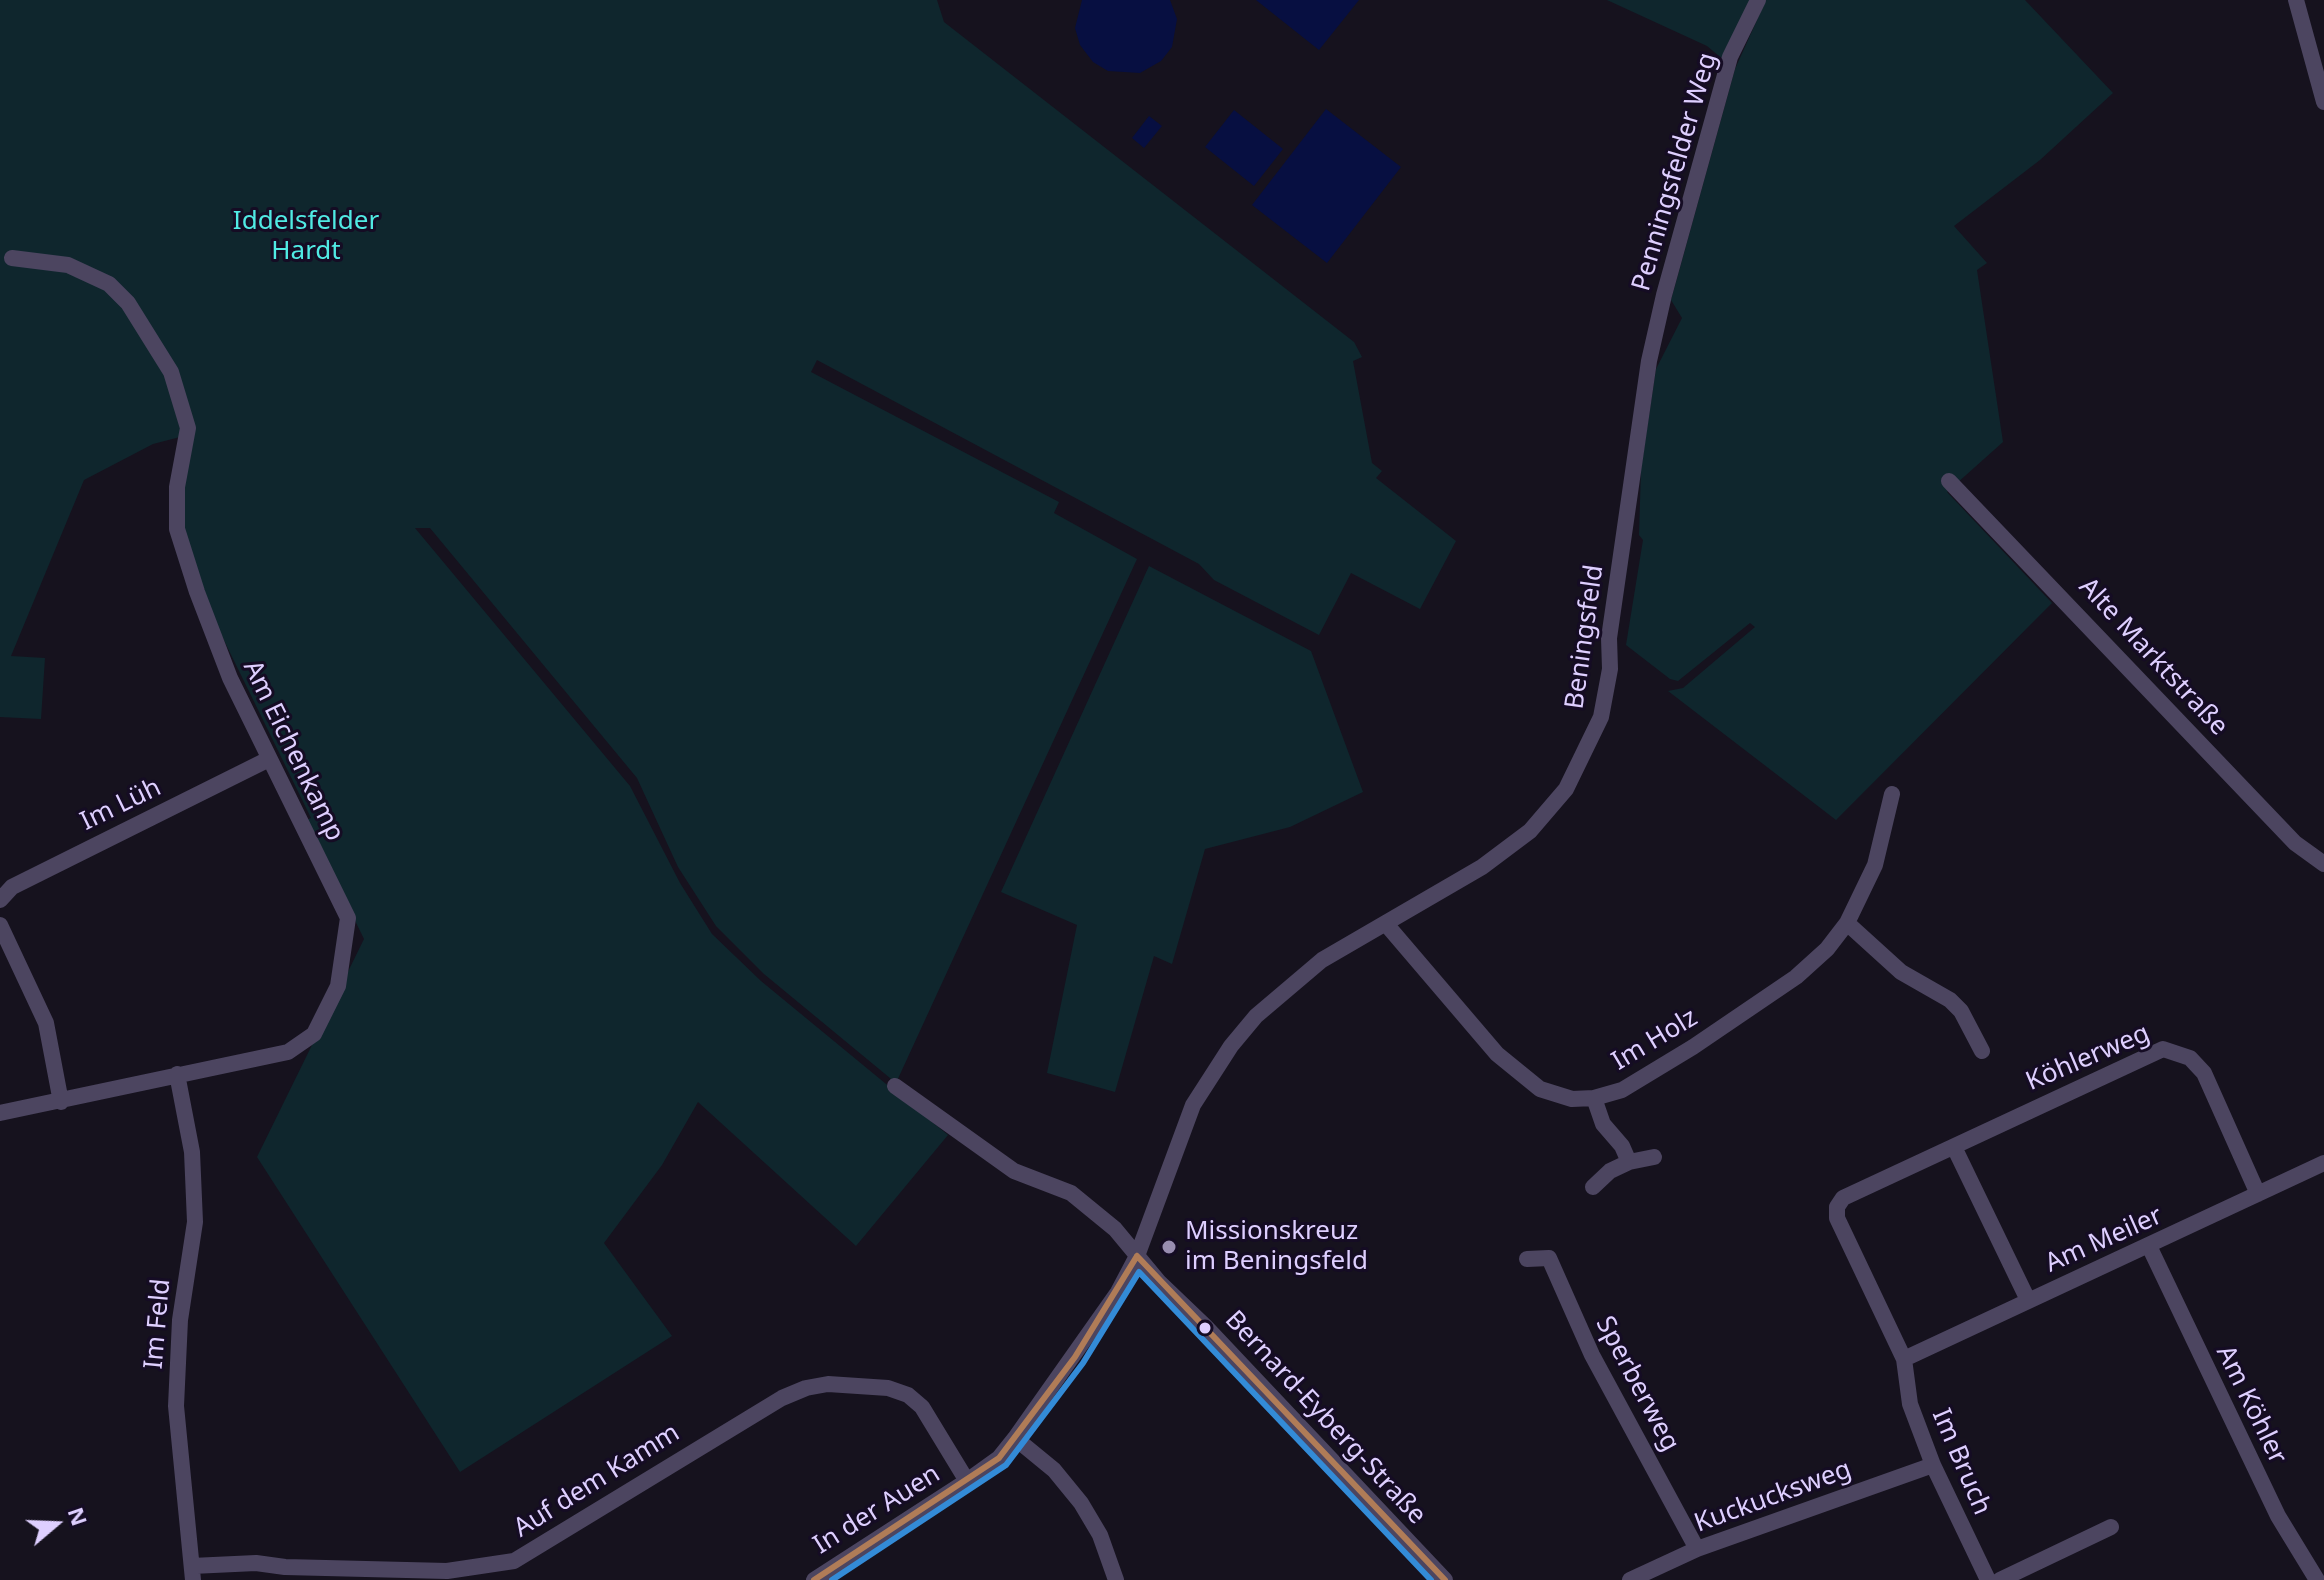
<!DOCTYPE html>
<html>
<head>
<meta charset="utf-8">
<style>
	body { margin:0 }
	#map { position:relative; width:2324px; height:1580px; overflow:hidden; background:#16121e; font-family:"Noto Sans",sans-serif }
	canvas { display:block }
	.north { position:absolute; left:16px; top:1484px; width:80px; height:80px; -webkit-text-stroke:6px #150c24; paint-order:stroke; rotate:71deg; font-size:22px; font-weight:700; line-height:32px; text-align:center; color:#decfff }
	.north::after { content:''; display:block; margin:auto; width:28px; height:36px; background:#decfff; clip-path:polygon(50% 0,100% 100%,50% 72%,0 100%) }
</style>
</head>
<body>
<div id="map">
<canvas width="2324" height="1580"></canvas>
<div class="north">N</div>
</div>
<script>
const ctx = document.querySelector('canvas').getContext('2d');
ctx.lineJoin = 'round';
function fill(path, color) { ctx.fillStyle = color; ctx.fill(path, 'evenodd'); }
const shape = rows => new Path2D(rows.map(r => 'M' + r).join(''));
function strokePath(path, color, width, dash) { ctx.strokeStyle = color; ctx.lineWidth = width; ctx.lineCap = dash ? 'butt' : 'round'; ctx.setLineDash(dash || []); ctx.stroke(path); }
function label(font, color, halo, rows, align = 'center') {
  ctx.font = font + ' "Noto Sans",sans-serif'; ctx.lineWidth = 6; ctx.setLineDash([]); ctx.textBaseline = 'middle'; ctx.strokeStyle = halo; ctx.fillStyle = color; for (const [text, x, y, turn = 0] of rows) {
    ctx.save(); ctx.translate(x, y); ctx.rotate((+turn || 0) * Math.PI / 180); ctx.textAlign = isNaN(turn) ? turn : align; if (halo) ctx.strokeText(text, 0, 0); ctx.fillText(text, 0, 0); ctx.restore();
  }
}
fill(shape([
	[0,0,937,0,944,22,1354,342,1362,357,1353,361,1372,463,1382,471,1376,478,1456,541,1420,609,1351,573,1319,635,1214,580,1199,564,817,360,811,372,1059,502,1054,513,1137,559,896,1083,764,974,716,926,678,867,637,778,430,528,415,528,630,786,680,883,712,934,761,981,948,1135,856,1246,698,1102,662,1165,604,1243,672,1336,460,1472,257,1157,364,939,306,820,311,818,191,573,180,509,180,437,153,444,84,480,11,656,45,658,41,719,0,717],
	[1607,0,1751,0,1725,61,1707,46],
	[1766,0,2025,0,2113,93,2040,160,1954,226,1987,263,1977,270,2003,442,1947,492,2052,603,1836,820,1668,691,1683,688,1755,627,1750,623,1678,681,1670,679,1626,645,1643,540,1639,535,1641,469,1656,369,1682,318,1671,300,1735,69],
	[1149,566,1311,651,1363,792,1290,827,1205,849,1172,964,1154,956,1115,1092,1047,1073,1077,925,1001,892]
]), '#0f262d');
fill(shape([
	[1082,0,1170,0,1177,19,1172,47,1161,61,1140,73,1108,71,1093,62,1080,45,1075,28],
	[1256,0,1359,0,1319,50],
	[1326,109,1401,167,1327,263,1252,205],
	[1234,110,1283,149,1254,186,1205,147],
	[1149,116,1162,126,1144,148,1132,138]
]), '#070f41');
strokePath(shape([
	[2296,0,2324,102],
	[1949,481,2295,843,2324,864],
	[0,900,12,887,269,759],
	[1847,923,1901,972,1950,1000,1961,1011,1982,1051],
	[1386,924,1497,1054,1540,1089,1572,1099,1594,1098,1622,1090,1693,1047,1796,977,1827,949,1847,923,1875,865,1892,794],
	[0,925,46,1023,61,1102],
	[177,1074,192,1152,195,1222,180,1320,176,1406,193,1580],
	[895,1086,1014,1171,1071,1193,1115,1229,1159,1282,1205,1326,1445,1580],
	[1594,1098,1603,1124,1622,1146,1629,1162,1654,1157],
	[0,1113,288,1052,314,1034,338,986,348,918,230,678,197,592,177,529,177,487,188,428,171,372,128,303,109,284,68,265,12,258],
	[1954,1147,2028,1300],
	[1593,1187,1610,1171,1629,1162],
	[2149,1246,2278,1516,2317,1580],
	[1527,1259,1549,1258,1592,1355,1697,1549],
	[1904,1359,2324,1163],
	[1015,1438,1054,1470,1081,1503,1100,1535,1116,1580],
	[192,1566,256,1563,285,1567,447,1571,514,1561,782,1398,806,1388,828,1384,888,1388,908,1395,922,1407,967,1481],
	[814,1580,967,1481,999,1458,1015,1438,1118,1292,1137,1256,1193,1105,1231,1046,1256,1016,1322,960,1482,867,1530,831,1566,789,1601,717,1610,669,1609,638,1649,361,1664,295,1730,57,1758,0],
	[1630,1580,1697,1549,1933,1465],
	[1988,1580,1933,1465,1910,1404,1904,1359,1837,1218,1837,1207,1843,1198,2163,1049,2190,1058,2204,1073,2258,1194],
	[2000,1580,2111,1527]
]), '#4c4560', 16);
strokePath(shape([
	[1137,1256,1445,1580],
	[814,1580,999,1458,1075,1357,1137,1256]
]), '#b07c57', 6);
strokePath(shape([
	[832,1580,1006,1465,1083,1363,1139,1272,1431,1580]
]), '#338bd7', 6);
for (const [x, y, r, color] of [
	[1169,1247,8,"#988db0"],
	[1205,1328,7,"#decfff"]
]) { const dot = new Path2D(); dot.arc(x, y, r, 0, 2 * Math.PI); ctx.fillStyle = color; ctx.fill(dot); strokePath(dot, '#150c24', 3); }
label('26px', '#decfff', '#150c24', [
	["Penningsfelder Weg",1675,172,-74],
	["Beningsfeld",1585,637,-82],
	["Alte Marktstraße",2153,657,47],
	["Am Eichenkamp",293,751,64],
	["Im Lüh",121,805,-26],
	["Im Holz",1655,1040,-31],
	["Köhlerweg",2088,1058,-23],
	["Am Meiler",2104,1240,-24],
	["Im Feld",158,1324,-85],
	["Sperberweg",1637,1384,62],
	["Am Köhler",2251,1405,64],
	["Bernard-Eyberg-Straße",1325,1418,47],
	["Im Bruch",1961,1462,67],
	["Auf dem Kamm",597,1481,-32],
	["Kuckucksweg",1773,1497,-20],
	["In der Auen",877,1510,-32]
]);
label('26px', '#50eae3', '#150c24', [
	["Iddelsfelder",306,222],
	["Hardt",306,252]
]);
label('26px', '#decfff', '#150c24', [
	["Missionskreuz",1185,1232],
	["im Beningsfeld",1185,1262]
], 'left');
</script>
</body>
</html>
